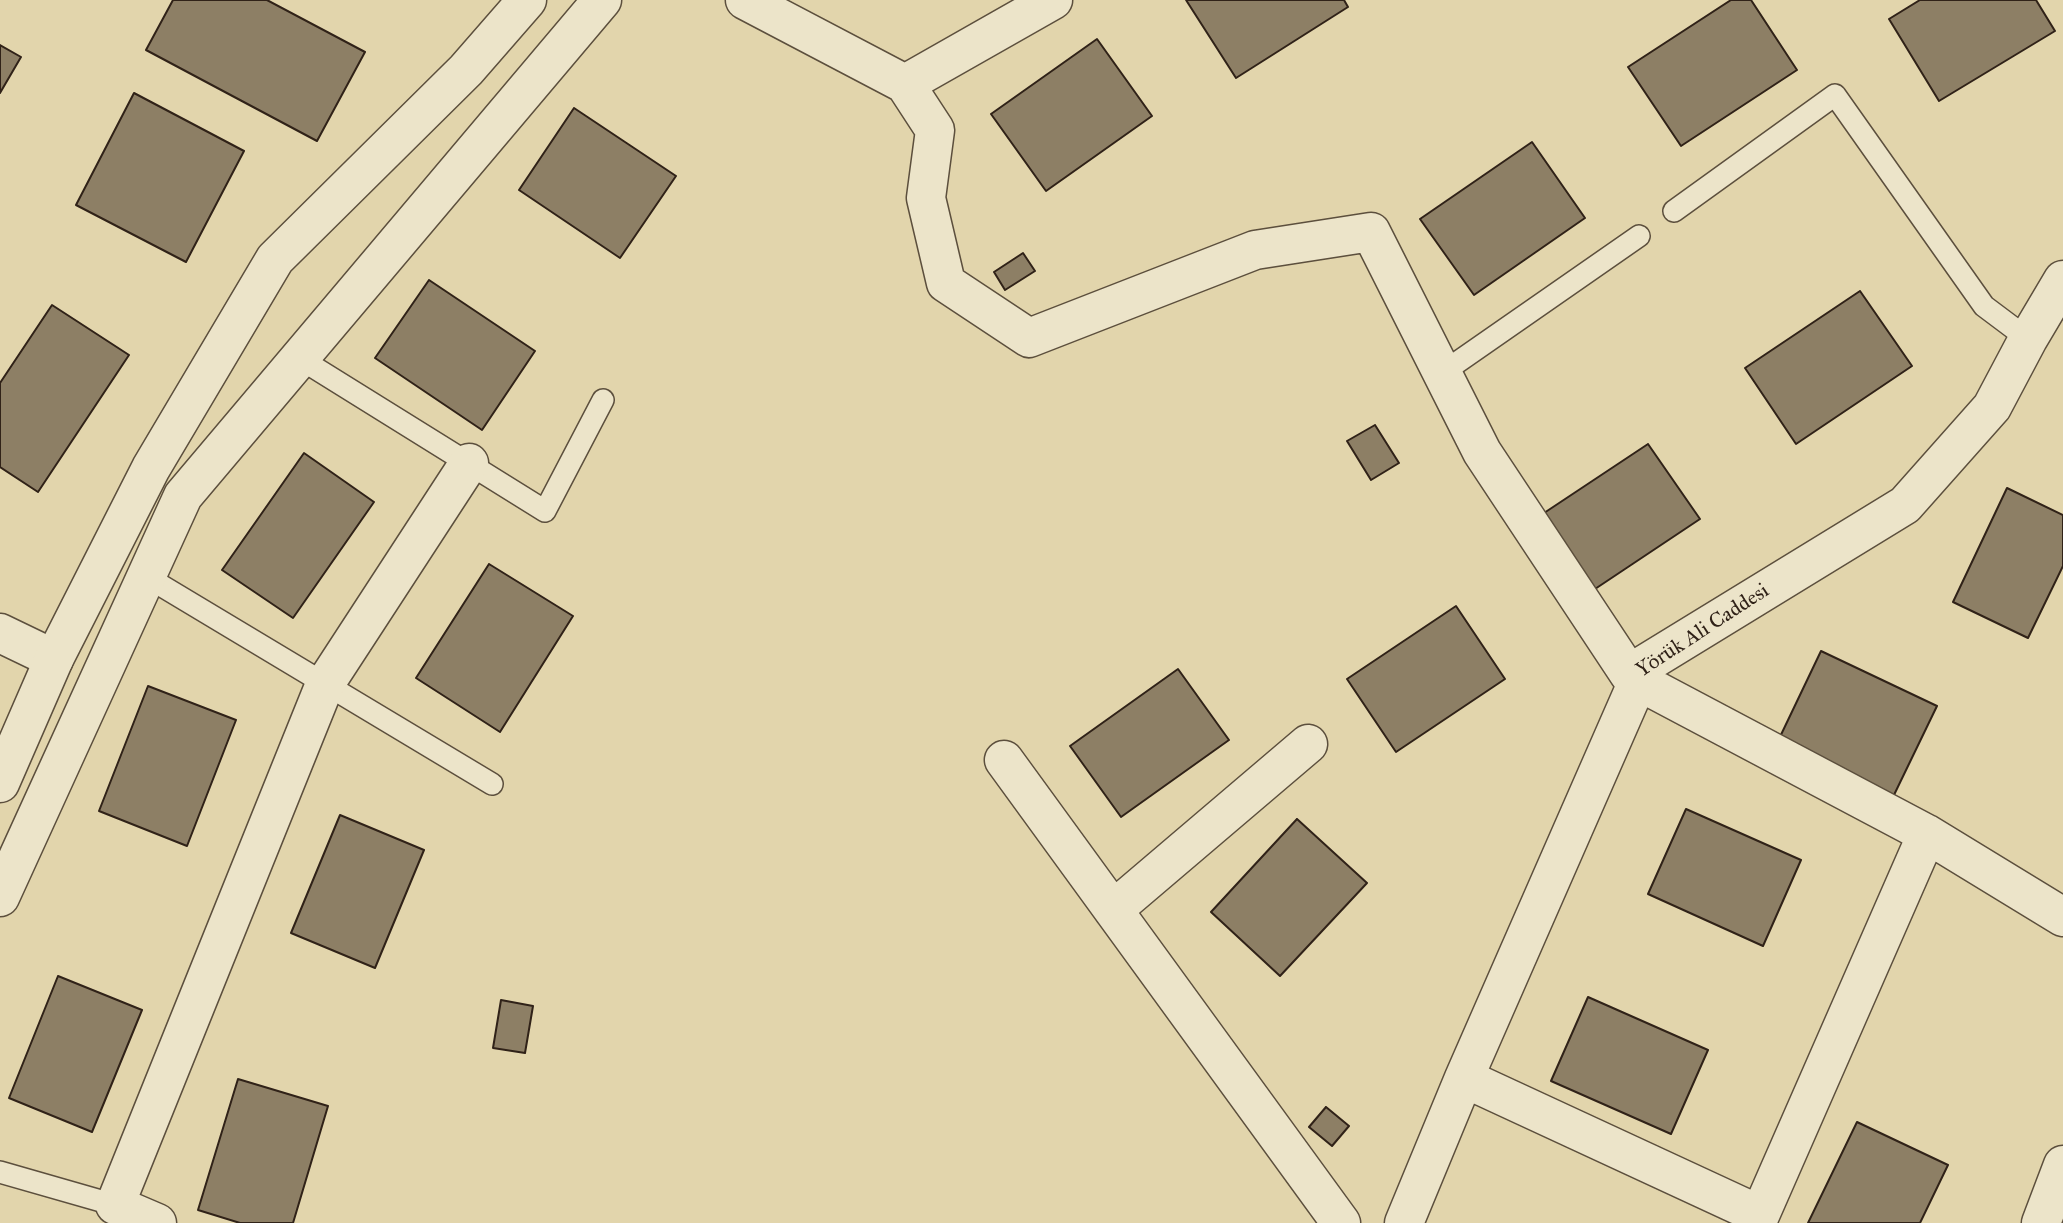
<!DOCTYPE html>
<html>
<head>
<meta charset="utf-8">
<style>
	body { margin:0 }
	canvas { display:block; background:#e2d5ac }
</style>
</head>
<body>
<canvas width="2063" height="1223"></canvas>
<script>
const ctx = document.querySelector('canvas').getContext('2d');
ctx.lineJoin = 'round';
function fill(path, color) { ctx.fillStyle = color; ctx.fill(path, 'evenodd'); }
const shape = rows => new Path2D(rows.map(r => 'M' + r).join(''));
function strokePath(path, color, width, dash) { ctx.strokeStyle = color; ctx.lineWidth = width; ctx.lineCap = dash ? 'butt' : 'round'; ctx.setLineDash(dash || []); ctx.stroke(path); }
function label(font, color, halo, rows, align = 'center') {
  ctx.font = font + ' "IM FELL Great Primer",serif'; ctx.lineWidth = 7; ctx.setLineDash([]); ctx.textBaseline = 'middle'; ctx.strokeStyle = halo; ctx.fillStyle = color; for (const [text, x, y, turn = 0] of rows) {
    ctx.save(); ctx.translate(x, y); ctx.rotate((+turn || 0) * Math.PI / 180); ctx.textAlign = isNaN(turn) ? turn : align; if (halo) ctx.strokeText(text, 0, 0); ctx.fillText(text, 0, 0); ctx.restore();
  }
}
const building = shape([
	[173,0,267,0,365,52,317,141,146,50,173,0],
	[1186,0,1344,0,1348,7,1236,78,1186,0],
	[1731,0,1751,0,1797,70,1681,146,1628,67,1731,0],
	[1920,0,2036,0,2055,31,1939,101,1889,19,1920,0],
	[1097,39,1152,116,1046,191,991,114,1097,39],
	[0,45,21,57,0,93,0,45],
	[134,93,244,151,186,262,76,205,134,93],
	[574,108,676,176,620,258,519,190,574,108],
	[1532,142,1585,218,1474,295,1420,219,1532,142],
	[1023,253,1035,271,1005,290,994,272,1023,253],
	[429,280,535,351,482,430,375,358,429,280],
	[1860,291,1912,366,1796,444,1745,368,1860,291],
	[52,305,129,355,38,492,0,467,0,383,52,305],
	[1375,425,1399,463,1371,480,1347,441,1375,425],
	[1648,444,1700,519,1589,593,1538,517,1648,444],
	[304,453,374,502,293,618,222,570,304,453],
	[2007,488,2063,515,2063,566,2028,638,1953,602,2007,488],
	[489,564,573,616,500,732,416,678,489,564],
	[1456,606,1505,679,1396,752,1347,679,1456,606],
	[1821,651,1937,706,1893,797,1778,741,1821,651],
	[1178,669,1229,740,1121,817,1070,746,1178,669],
	[148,686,236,720,187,846,99,811,148,686],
	[1686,809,1801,860,1763,946,1648,894,1686,809],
	[340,815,424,850,375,968,291,933,340,815],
	[1297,819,1367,883,1280,976,1211,912,1297,819],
	[58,976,142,1010,92,1132,9,1098,58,976],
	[1588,997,1708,1050,1671,1134,1551,1081,1588,997],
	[501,1000,533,1006,525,1053,493,1048,501,1000],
	[238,1079,328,1106,293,1223,240,1223,198,1210,238,1079],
	[1326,1107,1349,1126,1332,1146,1309,1127,1326,1107],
	[1857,1122,1948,1165,1920,1223,1808,1223,1857,1122]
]);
fill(building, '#8d7f65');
strokePath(building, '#302218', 2);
const service = shape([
	[1674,211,1835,95,1984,306,2028,339],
	[299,358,545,511,603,400],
	[1442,373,1639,236],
	[147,577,492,784],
	[0,1172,115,1205]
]);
const minor = shape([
	[745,0,905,84,935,130,926,198,946,283,1029,338,1255,250,1371,232,1482,452,1629,674],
	[905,84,1053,0],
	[0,633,54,659],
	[1638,681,1927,834],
	[1004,760,1341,1223],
	[1113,910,1308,744],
	[1464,1078,1760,1215,1927,834,2063,917],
	[157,1223,115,1205,325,684,469,463],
	[1404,1223,1464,1078,1638,681,1629,674,1905,505,1992,407,2028,339,2063,280],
	[2041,1223,2063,1165]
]);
const tertiary = shape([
	[0,783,54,659,151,468,275,259,466,70,527,0],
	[0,897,183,496,602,0]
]);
strokePath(service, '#5c4f3d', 24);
strokePath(minor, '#5c4f3d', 41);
strokePath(tertiary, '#5c4f3d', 41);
strokePath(service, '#ece4c9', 21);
strokePath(minor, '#ece4c9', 38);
strokePath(tertiary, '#ece4c9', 38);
label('21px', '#302218', '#ece4c9', [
	["Yörük Ali Caddesi",1703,631,-33]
]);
</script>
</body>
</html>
